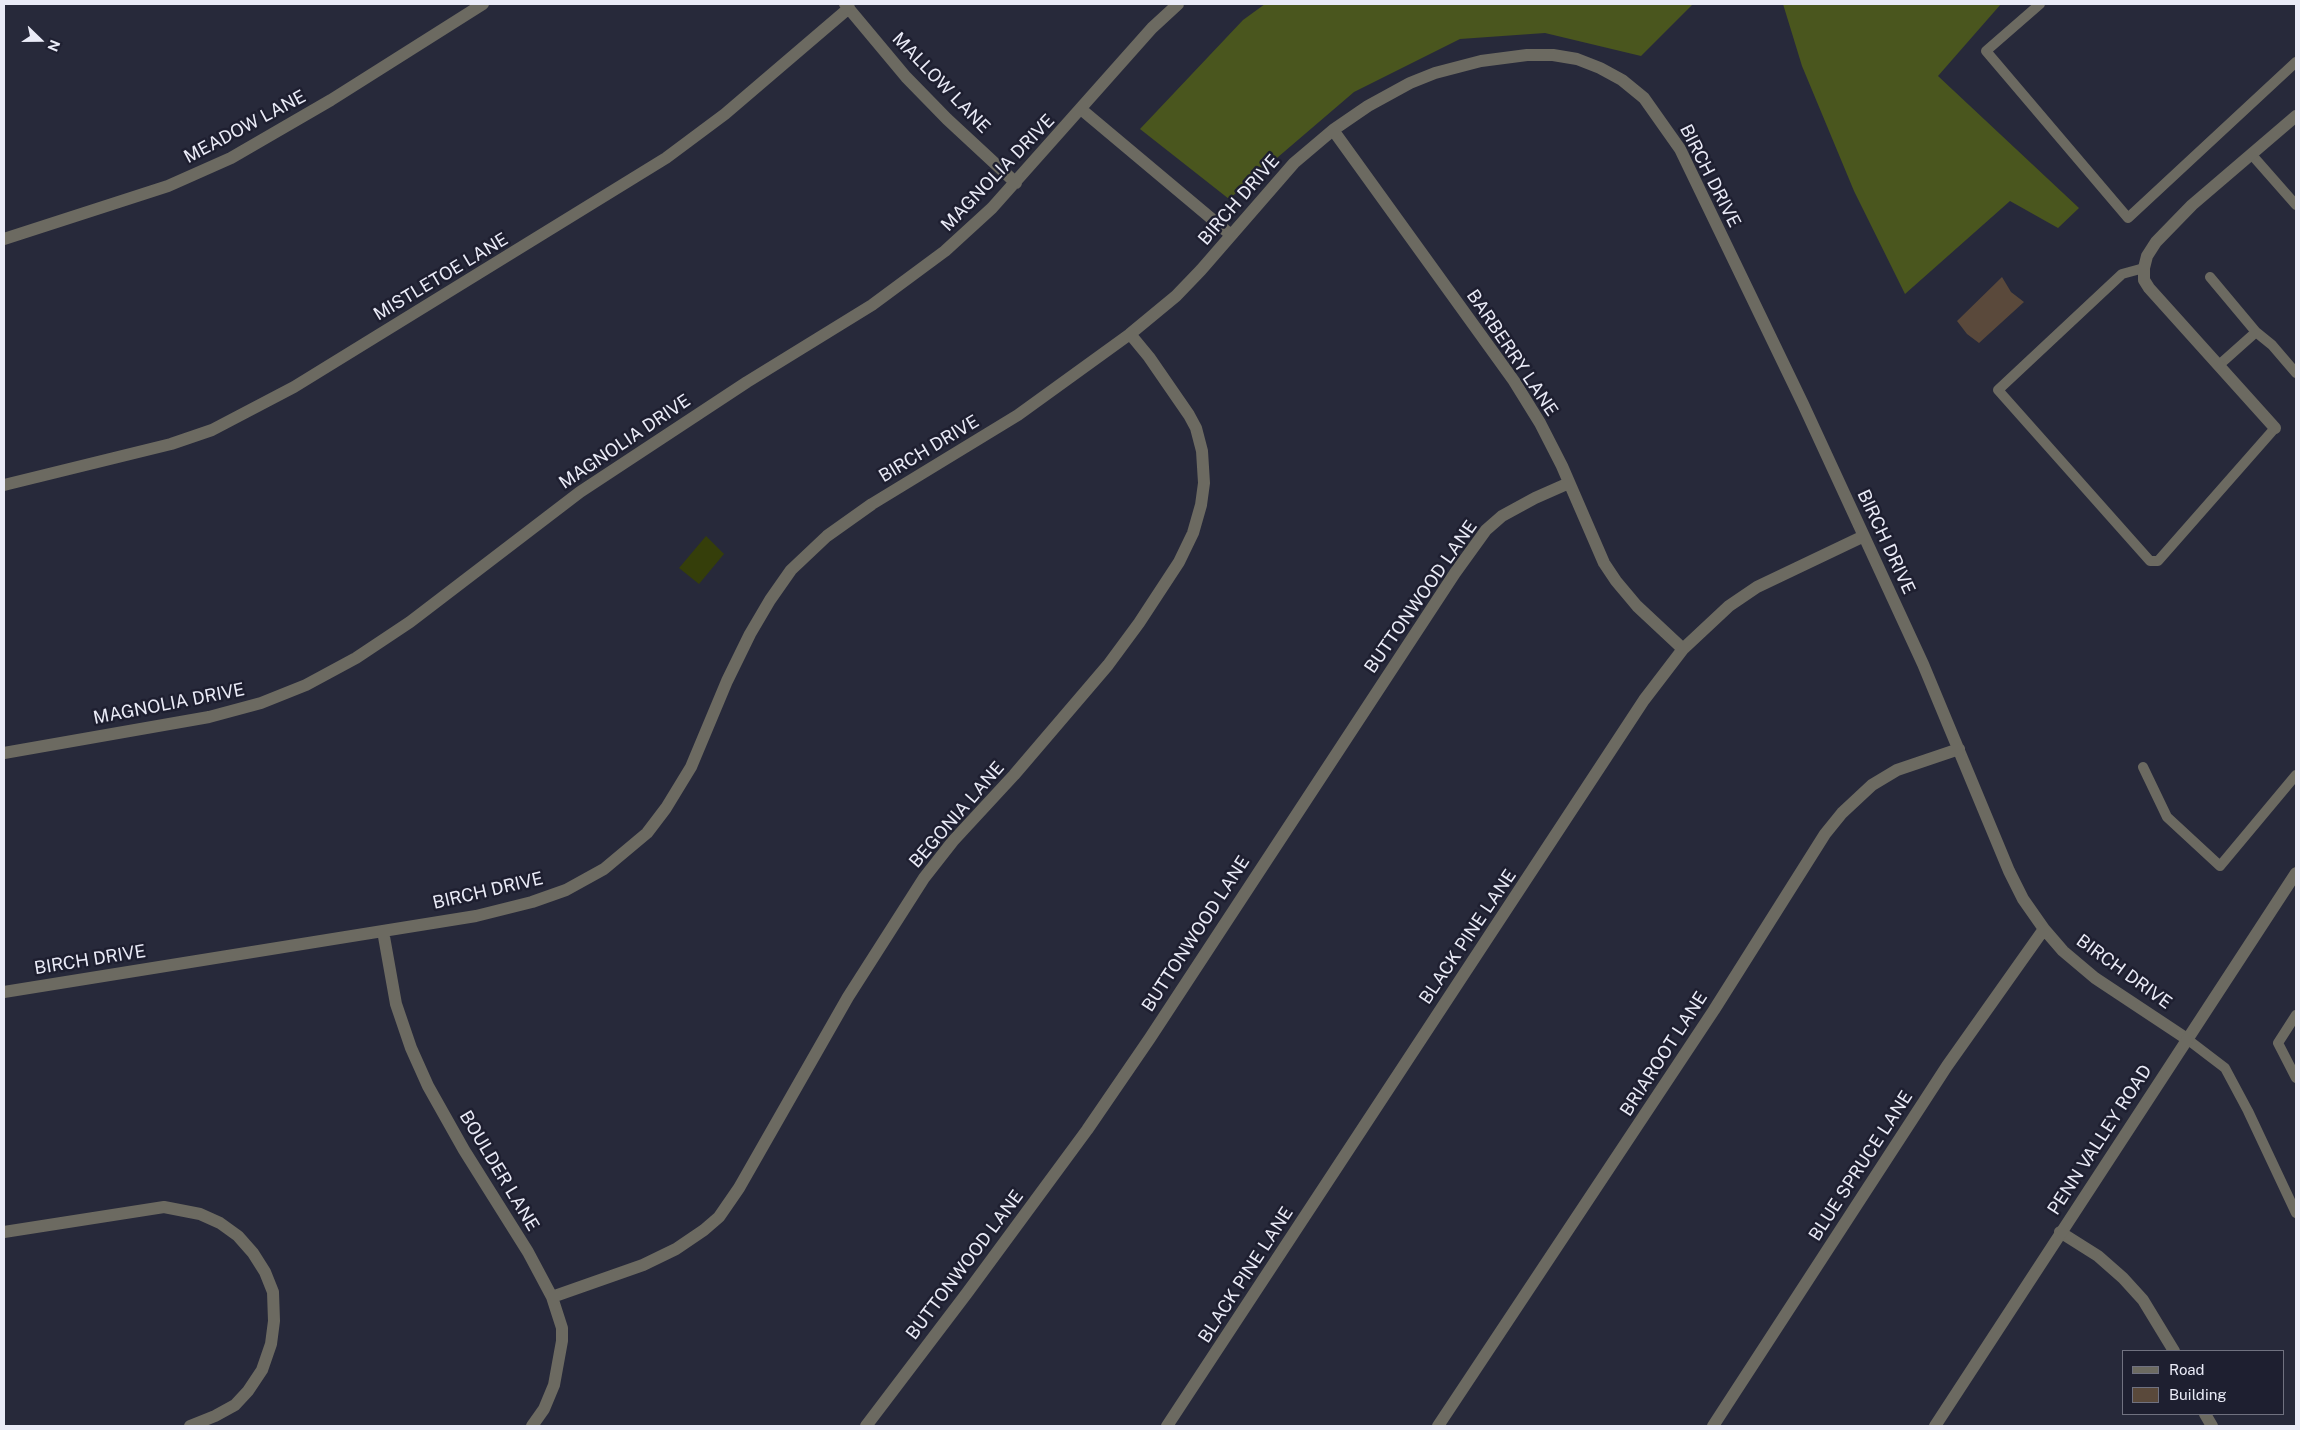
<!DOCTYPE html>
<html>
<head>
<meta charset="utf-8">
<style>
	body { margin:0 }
	#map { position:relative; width:2300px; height:1430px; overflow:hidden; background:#27293a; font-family:"Public Sans",sans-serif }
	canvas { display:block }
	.frame { position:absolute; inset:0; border:5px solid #eaebf7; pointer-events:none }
	.legend { position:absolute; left:2122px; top:1350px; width:162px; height:65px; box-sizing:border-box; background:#1e1f30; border:1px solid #707180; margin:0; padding:6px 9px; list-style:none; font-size:15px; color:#eaebf7 }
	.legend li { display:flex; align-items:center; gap:10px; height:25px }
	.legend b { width:25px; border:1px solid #707180 }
	.north { position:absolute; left:15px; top:15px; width:50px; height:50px; -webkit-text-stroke:4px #1e1f30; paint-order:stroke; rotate:112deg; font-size:14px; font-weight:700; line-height:20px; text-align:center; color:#eaebf7 }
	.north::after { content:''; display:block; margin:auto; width:18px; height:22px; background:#eaebf7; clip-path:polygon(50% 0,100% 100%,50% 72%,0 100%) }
</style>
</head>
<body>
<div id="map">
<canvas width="2300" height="1430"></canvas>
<div class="frame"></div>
<ul class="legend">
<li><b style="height:6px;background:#6c6a61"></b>Road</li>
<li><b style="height:14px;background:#5a493b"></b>Building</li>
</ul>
<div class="north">N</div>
</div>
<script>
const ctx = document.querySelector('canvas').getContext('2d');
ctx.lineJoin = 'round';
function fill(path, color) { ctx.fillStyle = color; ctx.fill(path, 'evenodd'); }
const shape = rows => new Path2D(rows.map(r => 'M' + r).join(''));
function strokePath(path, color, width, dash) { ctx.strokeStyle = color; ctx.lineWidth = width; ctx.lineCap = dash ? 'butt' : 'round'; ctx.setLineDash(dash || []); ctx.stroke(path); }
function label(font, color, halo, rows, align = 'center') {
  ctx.font = font + ' "Public Sans",sans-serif'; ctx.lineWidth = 5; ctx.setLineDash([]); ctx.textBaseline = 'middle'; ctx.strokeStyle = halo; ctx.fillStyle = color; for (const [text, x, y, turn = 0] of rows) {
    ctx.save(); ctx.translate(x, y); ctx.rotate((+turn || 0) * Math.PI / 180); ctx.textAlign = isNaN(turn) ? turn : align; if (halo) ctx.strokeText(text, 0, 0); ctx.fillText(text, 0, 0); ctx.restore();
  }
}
fill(shape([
	[706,536,724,554,699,584,679,568]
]), '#353e0a');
fill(shape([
	[1265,4,1693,4,1641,56,1545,33,1460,39,1354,92,1229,199,1140,129,1243,20],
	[1783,4,2001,4,1938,76,2079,208,2058,228,2010,201,1905,294,1854,191,1802,66]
]), '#4a561e');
fill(shape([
	[2002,277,2011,292,2024,302,1979,343,1967,334,1957,321]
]), '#5a493b');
strokePath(shape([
	[2040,4,1986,51,2128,218,2296,62],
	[2252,155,2296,205],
	[2144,268,2122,274,1998,390,2150,561,2158,561,2275,428],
	[2210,277,2256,332],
	[2219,365,2256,332,2272,345,2296,373],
	[2143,767,2167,817,2220,866,2296,775],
	[2296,1015,2278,1043,2296,1078],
	[2187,1039,2225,1068,2248,1111,2296,1213]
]), '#6c6a61', 10);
strokePath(shape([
	[845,4,906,77,947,119,1016,183],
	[1082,110,1231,235],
	[1333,130,1514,381,1540,423,1562,466,1604,563,1616,581,1637,606,1683,649],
	[4,239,168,186,231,158,331,100,483,4],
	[2275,428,2149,288,2144,280,2144,268,2147,256,2156,242,2192,205,2296,116],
	[4,485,171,444,212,430,294,387,666,158,725,114,849,8],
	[4,753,209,717,261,703,306,685,356,658,410,622,580,492,747,382,872,305,945,251,992,208,1152,28,1178,4],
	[383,931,396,1004,411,1048,428,1086,464,1150,528,1252,552,1297,562,1328,562,1341,554,1385,544,1409,532,1426],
	[4,992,476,916,532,902,566,890,604,869,647,833,666,808,691,767,727,681,750,634,770,600,791,570,827,536,872,504,1018,415,1130,334,1176,296,1201,270,1294,163,1333,130,1368,106,1410,83,1435,73,1481,61,1527,55,1553,55,1577,59,1600,68,1622,80,1644,98,1680,149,1803,404,1923,664,2009,871,2023,899,2044,929,2063,951,2095,978,2187,1039],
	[4,1232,164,1207,200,1214,220,1223,238,1236,253,1253,265,1272,273,1292,274,1321,271,1344,262,1370,248,1391,235,1405,215,1416,190,1426],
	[2060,1232,2098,1256,2123,1278,2143,1300,2174,1351],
	[552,1297,643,1265,676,1249,704,1230,719,1217,739,1188,848,997,924,878,953,841,1014,775,1108,665,1139,623,1179,562,1193,533,1201,505,1204,483,1202,451,1196,428,1189,415,1149,357,1130,334],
	[2205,1414,2212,1426],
	[866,1426,967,1293,1087,1130,1150,1038,1455,573,1486,530,1502,516,1535,498,1569,483],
	[1167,1426,1644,700,1683,649,1729,606,1757,587,1864,536],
	[1438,1426,1714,1010,1825,834,1842,813,1872,785,1897,770,1959,749],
	[1713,1426,1947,1066,2044,929]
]), '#6c6a61', 12);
strokePath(shape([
	[1935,1426,2296,873]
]), '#6c6a61', 12);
label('18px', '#eaebf7', '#1e1f30', [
	["MALLOW LANE",941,83,46],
	["MEADOW LANE",245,127,-28],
	["MAGNOLIA DRIVE",998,173,-46],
	["BIRCH DRIVE",1710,176,63],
	["BIRCH DRIVE",1239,200,-49],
	["MISTLETOE LANE",441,277,-31],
	["BARBERRY LANE",1512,353,56],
	["MAGNOLIA DRIVE",625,442,-34],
	["BIRCH DRIVE",929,449,-31],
	["BIRCH DRIVE",1886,542,65],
	["BUTTONWOOD LANE",1421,597,-55],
	["MAGNOLIA DRIVE",169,704,-11],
	["BEGONIA LANE",957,815,-49],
	["BIRCH DRIVE",488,891,-13],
	["BUTTONWOOD LANE",1196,934,-57],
	["BLACK PINE LANE",1468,937,-56],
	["BIRCH DRIVE",90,960,-9],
	["BIRCH DRIVE",2124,972,36],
	["BRIAROOT LANE",1664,1054,-57],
	["PENN VALLEY ROAD",2100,1140,-57],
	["BLUE SPRUCE LANE",1861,1166,-57],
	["BOULDER LANE",499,1171,59],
	["BUTTONWOOD LANE",965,1265,-53],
	["BLACK PINE LANE",1246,1275,-57]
]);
</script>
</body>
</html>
